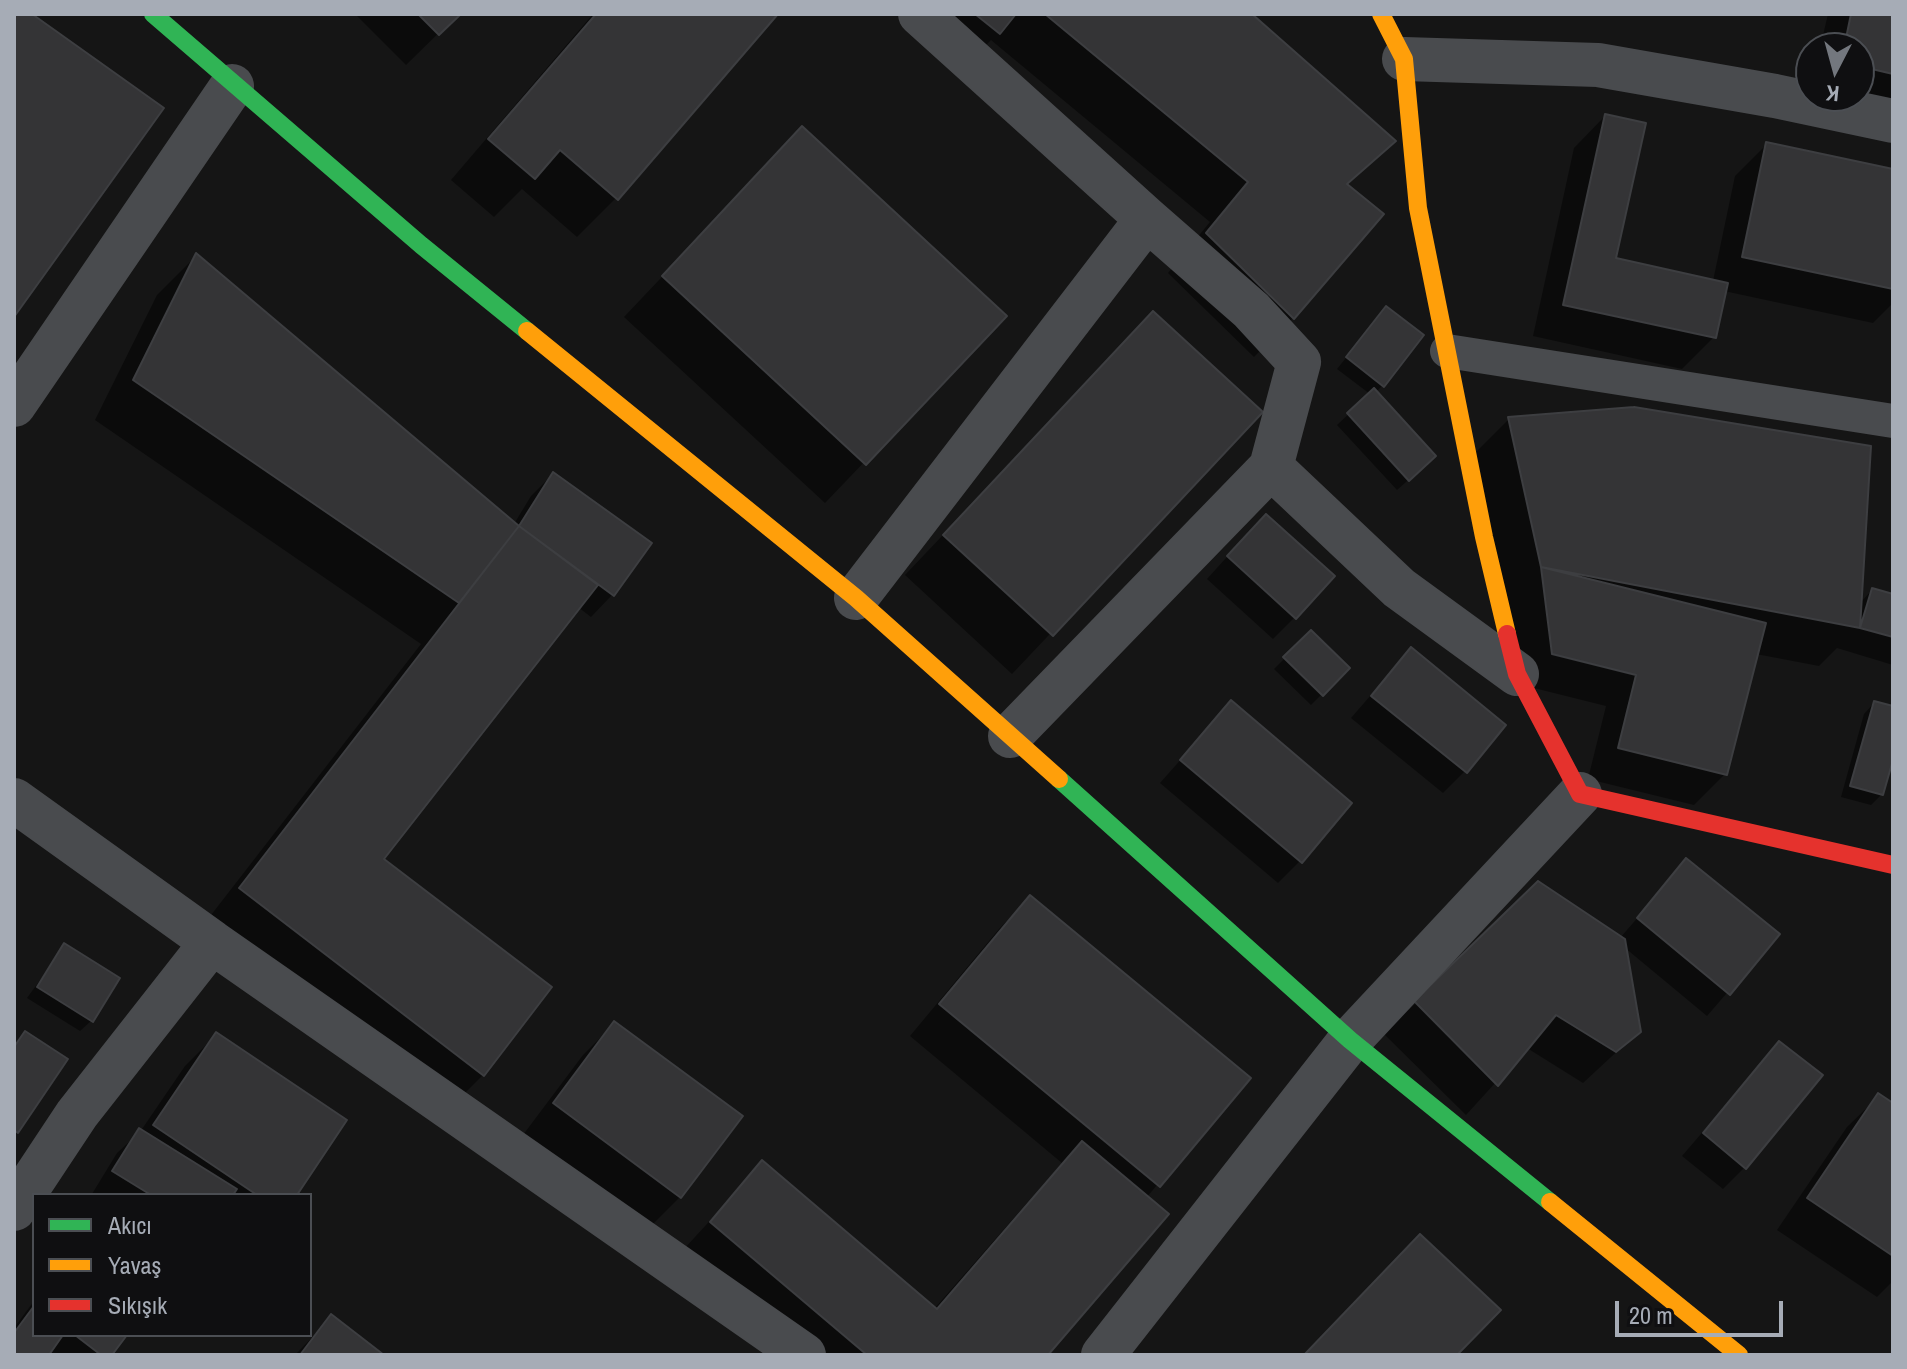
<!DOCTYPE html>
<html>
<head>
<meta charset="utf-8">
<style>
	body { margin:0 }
	#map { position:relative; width:1907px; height:1369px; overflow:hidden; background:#151515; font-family:"Archivo Narrow",sans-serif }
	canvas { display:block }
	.frame { position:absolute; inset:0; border:16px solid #a6acb6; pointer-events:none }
	.legend { position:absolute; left:32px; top:1193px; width:280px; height:144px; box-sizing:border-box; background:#0f0f11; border:2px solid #4b4e53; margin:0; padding:10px 14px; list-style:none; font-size:24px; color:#a6acb6 }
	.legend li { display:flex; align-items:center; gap:16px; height:40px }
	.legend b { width:40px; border:2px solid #4b4e53 }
	.north { position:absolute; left:1795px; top:32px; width:80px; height:80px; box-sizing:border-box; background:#0f0f11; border:2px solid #4b4e53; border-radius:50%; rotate:186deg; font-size:22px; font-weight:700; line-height:32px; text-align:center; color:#a6acb6 }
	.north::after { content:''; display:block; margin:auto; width:28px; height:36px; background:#73777e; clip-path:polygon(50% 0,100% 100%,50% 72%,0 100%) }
	.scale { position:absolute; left:1615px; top:1301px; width:168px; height:36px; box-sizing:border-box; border:4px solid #a6acb6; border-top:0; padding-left:10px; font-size:24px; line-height:28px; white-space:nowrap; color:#a6acb6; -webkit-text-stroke:6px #0f0f11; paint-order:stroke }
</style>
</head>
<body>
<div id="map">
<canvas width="1907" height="1369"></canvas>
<div class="frame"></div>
<ul class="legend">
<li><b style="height:10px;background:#30b455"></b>Akıcı</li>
<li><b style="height:10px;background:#ff9f0a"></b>Yavaş</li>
<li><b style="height:10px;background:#e5322d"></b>Sıkışık</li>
</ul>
<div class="north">K</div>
<div class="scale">20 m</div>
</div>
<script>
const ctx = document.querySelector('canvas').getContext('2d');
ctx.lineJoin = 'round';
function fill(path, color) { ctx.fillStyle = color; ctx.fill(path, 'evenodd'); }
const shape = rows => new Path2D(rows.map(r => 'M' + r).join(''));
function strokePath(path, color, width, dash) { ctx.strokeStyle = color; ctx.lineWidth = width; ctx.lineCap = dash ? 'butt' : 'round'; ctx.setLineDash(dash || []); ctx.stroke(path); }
fill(shape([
	[355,14,458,14,406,65],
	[593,14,775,14,616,198,577,237,522,189,494,217,451,180],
	[927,14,1249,14,1393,141,1346,186,1381,214,1293,318,1254,357,1168,273,1210,222,991,40,977,54],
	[1828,14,1893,14,1893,111,1859,96,1859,48,1820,48],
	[1605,116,1613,259,1713,281,1735,176,1767,144,1893,171,1893,303,1873,323,1724,291,1714,337,1682,369,1533,336,1574,148],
	[802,129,1004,316,825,503,624,317],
	[196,256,514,524,531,496,553,474,649,543,612,595,591,617,578,607,382,859,483,1075,444,1114,201,928,421,644,95,420,157,295],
	[1386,308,1383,385,1375,393,1423,467,1397,490,1337,425,1370,394,1337,369],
	[1153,314,1260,412,1012,674,905,575],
	[1509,419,1860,603,1872,590,1893,596,1893,665,1837,648,1819,666,1756,654,1725,774,1694,805,1588,779,1606,706,1522,685,1470,458],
	[1244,538,1295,617,1273,639,1207,579],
	[1311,632,1348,668,1311,705,1274,669],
	[1411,649,1465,771,1443,793,1351,718],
	[1231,703,1300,861,1278,883,1160,783],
	[1874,703,1893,708,1893,753,1882,794,1871,805,1841,797,1864,714],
	[1687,861,1777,935,1707,1016,1624,947,1639,1031,1583,1083,1527,1048,1466,1115,1384,1034,1538,884,1620,938],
	[1030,897,1248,1079,1146,1198,1045,1355,782,1355,672,1262,763,1163,934,1309,1062,1163,910,1036,999,929],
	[65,946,91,1021,80,1031,27,998],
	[615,1023,680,1197,649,1228,523,1135,583,1055],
	[216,1035,295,1195,92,1194,117,1153,140,1132,185,1066],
	[1779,1043,1745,1167,1723,1189,1682,1156],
	[1879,1096,1893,1105,1893,1281,1877,1297,1777,1230,1847,1127],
	[34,1301,34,1335,124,1335,109,1355,14,1355,14,1328],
	[332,1317,381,1355,295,1355]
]), '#0007');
const building = shape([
	[14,14,32,14,164,108,14,317,14,14],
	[418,14,461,14,439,35,418,14],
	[596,14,778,14,618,200,560,150,535,179,488,139,596,14],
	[975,14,1016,14,1000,34,975,14],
	[1045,14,1252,14,1396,141,1347,184,1384,214,1294,319,1206,233,1248,182,1045,14],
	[1851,14,1893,14,1893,74,1859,66,1859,48,1844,48,1851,14],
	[1605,114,1646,123,1616,258,1728,283,1716,338,1563,305,1605,114],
	[802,126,1007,316,866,465,662,276,802,126],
	[1766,142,1893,169,1893,289,1742,257,1766,142],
	[196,253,519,526,459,603,133,380,196,253],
	[1386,306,1424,335,1384,387,1346,357,1386,306],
	[1153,311,1263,412,1053,636,943,535,1153,311],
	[1374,388,1436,456,1409,481,1347,413,1374,388],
	[1634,407,1871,446,1860,628,1541,567,1508,417,1634,407],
	[553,472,652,543,614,596,519,526,553,472],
	[1266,514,1335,576,1296,619,1227,556,1266,514],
	[519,526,598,585,384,859,552,987,484,1076,239,888,519,526],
	[1541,567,1766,623,1727,775,1618,748,1636,675,1552,654,1541,567],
	[1872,588,1893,594,1893,637,1860,628,1872,588],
	[1311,630,1350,668,1323,696,1283,657,1311,630],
	[1411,647,1506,725,1467,773,1371,696,1411,647],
	[1231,700,1352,803,1302,863,1180,760,1231,700],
	[1874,701,1893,706,1893,760,1883,795,1850,786,1874,701],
	[1686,858,1780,934,1730,995,1637,918,1686,858],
	[1538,881,1625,939,1641,1032,1616,1052,1556,1015,1498,1086,1414,1001,1538,881],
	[1030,895,1251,1078,1160,1187,939,1004,1030,895],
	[64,943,120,978,93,1022,37,987,64,943],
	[614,1021,743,1116,681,1198,553,1103,614,1021],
	[25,1031,68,1059,18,1133,14,1130,14,1047,25,1031],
	[216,1032,347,1120,297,1195,257,1195,153,1125,216,1032],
	[1779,1041,1823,1075,1746,1169,1703,1133,1779,1041],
	[1878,1093,1893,1103,1893,1256,1807,1198,1878,1093],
	[139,1128,237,1189,233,1195,151,1195,112,1171,139,1128],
	[1082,1141,1169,1214,1048,1355,867,1355,710,1222,762,1160,937,1309,1082,1141],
	[1420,1234,1501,1310,1457,1355,1304,1355,1420,1234],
	[34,1306,34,1335,63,1335,49,1355,14,1355,14,1333,34,1306],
	[331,1314,384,1355,300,1355,331,1314],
	[75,1335,127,1335,112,1355,101,1355,75,1335]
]);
fill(building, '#343436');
strokePath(building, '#3d3e41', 2);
strokePath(shape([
	[1447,351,1893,421]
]), '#494b4e', 34);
strokePath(shape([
	[1404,59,1598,65,1775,96,1893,121],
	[1147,219,1251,310,1299,362,1271,467,1399,588,1517,674],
	[14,405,232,86],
	[856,598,1147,219,920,14],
	[1010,736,1271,467],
	[14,800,212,942,77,1114,14,1209],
	[212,942,804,1355],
	[1103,1355,1350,1040,1580,794]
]), '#494b4e', 44);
strokePath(shape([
	[153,14,421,245,527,331],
	[1059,779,1350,1040,1550,1202]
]), '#30b455', 18);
strokePath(shape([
	[1381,14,1404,59,1418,208,1484,537,1507,634],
	[527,331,856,598,1059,779],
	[1550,1202,1739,1355]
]), '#ff9f0a', 18);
strokePath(shape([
	[1507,634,1517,674,1580,794,1893,865]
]), '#e5322d', 18);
</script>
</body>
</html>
